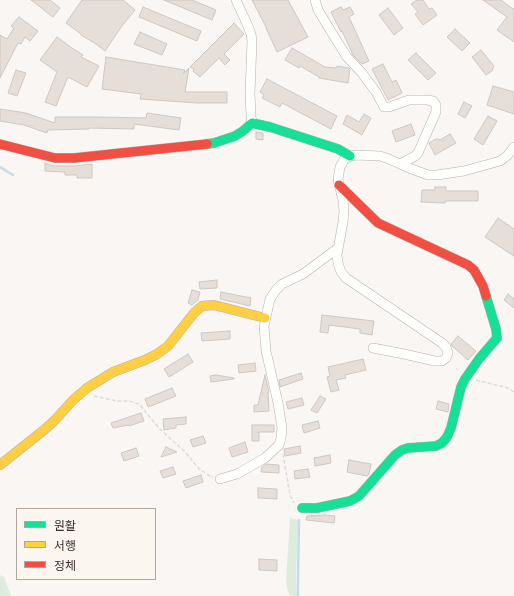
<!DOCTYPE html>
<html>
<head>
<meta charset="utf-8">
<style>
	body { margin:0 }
	#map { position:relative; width:514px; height:596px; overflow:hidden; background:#f9f6f4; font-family:"Libre Baskerville","Noto Sans KR",serif }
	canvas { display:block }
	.legend { position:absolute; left:16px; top:508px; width:140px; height:72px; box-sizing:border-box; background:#fcf6f1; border:1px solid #aea69f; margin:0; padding:5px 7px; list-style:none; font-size:12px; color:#392d25 }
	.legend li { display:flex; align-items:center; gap:8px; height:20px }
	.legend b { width:20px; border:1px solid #aea69f }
</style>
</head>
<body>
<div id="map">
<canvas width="514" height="596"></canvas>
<ul class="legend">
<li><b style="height:5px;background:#16e098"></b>원활</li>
<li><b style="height:5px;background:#ffcf43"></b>서행</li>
<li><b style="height:5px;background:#f24e42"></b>정체</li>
</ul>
</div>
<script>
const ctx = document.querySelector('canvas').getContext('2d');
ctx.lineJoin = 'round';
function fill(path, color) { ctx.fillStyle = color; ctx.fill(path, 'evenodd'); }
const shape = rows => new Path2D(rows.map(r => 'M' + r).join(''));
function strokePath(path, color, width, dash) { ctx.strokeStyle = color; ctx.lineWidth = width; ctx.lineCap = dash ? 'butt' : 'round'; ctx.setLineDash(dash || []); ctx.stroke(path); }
fill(shape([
	[290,518,298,520,296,578,297,596,290,596,288,591,286,583],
	[0,575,4,577,11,596,0,596]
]), '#deecdd');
strokePath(shape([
	[0,167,13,175],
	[298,596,298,578,299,520]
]), '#c4dde9', 2.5);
const building = shape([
	[31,0,50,0,60,8,53,17,31,0],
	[82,0,123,0,135,10,122,26,105,51,96,44,81,35,81,34,66,23,82,0],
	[164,0,192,0,216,10,212,20,164,0],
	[252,0,288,0,308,37,277,52,266,28,266,27,252,0],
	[417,0,423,0,429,9,432,8,437,15,423,25,415,14,418,12,411,4,417,0],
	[483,0,501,0,513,9,514,8,514,42,497,30,507,17,483,0],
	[143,7,201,31,197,41,139,17,143,7],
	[341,7,343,10,350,7,354,14,349,17,369,61,362,64,353,55,342,31,341,32,331,12,341,7],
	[388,8,403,28,394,35,379,15,388,8],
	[19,17,38,31,30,41,25,37,21,44,18,43,0,78,0,35,7,39,14,28,11,26,19,17],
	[234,23,244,34,224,54,230,60,225,65,219,58,200,77,193,71,194,69,190,67,234,23],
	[455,29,470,43,462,51,447,37,455,29],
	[140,32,167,44,162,55,134,44,140,32],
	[57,37,72,48,83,55,81,57,99,66,87,87,68,77,56,106,45,102,57,72,40,60,57,37],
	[292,48,325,67,336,68,337,66,349,68,350,69,348,83,319,78,319,77,300,66,299,68,285,60,292,48],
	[481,50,494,66,492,71,486,75,472,57,481,50],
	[416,53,436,73,428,80,408,60,416,53],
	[106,57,185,70,183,74,189,68,185,92,227,92,227,103,197,103,140,99,141,94,102,89,106,57],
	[383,64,392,82,396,80,402,93,388,100,372,69,383,64],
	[16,70,26,73,17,96,8,93,16,70],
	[267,79,337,116,331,129,282,103,280,107,262,98,264,95,260,92,267,79],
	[493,86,514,92,514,114,487,105,493,86],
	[464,102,472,106,465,118,458,114,464,102],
	[0,109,26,113,55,123,55,117,99,117,146,118,147,113,181,118,179,130,134,124,134,129,89,128,89,129,48,130,47,133,24,125,0,121,0,109],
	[364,114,371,118,362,135,343,124,347,115,359,122,364,114],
	[488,116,497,121,483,145,474,139,488,116],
	[411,124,415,135,396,142,392,131,411,124],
	[256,132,263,133,263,140,256,139,256,132],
	[450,134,456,143,435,155,429,143,436,139,439,139,440,140,450,134],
	[45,163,55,166,74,166,92,164,92,178,77,178,77,175,65,175,65,172,45,171,45,163],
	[435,187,446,187,446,191,478,191,478,201,445,201,445,203,421,202,422,190,435,190,435,187],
	[498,218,514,229,514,256,485,237,498,218],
	[217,280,217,288,200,289,199,282,217,280],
	[192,290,200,292,198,300,192,305,188,303,192,290],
	[221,292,251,298,250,306,220,299,221,292],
	[508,294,514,299,514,308,504,300,508,294],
	[322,315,374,321,372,335,360,333,360,329,329,325,328,333,320,332,322,315],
	[230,331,230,339,202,341,201,333,230,331],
	[458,336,476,351,468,360,452,346,451,344,458,336],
	[188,354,193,362,169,377,164,369,188,354],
	[363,359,366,370,345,375,346,378,336,380,339,390,331,392,327,377,330,376,328,367,363,359],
	[255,363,256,371,239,373,238,365,255,363],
	[301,373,303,379,280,387,279,380,301,373],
	[216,375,234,378,234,379,211,382,210,376,216,375],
	[265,375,269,392,268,392,269,411,254,412,254,405,258,405,265,375],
	[172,388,176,396,148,407,145,399,172,388],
	[320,396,326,399,317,413,311,410,320,396],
	[302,398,304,405,288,409,286,402,302,398],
	[438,401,449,404,448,412,436,409,438,401],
	[141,413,144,421,129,426,128,425,113,428,111,423,141,413],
	[186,417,186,424,176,425,176,428,164,430,163,419,186,417],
	[318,421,320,428,304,433,302,425,318,421],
	[252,425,274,425,274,432,259,432,259,441,252,441,252,425],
	[203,436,206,443,193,447,190,440,203,436],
	[245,442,248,452,232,457,229,448,245,442],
	[300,446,301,453,285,456,284,449,300,446],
	[166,447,177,452,161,457,166,447],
	[136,448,139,456,124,461,121,453,136,448],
	[330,455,331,463,315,466,314,458,330,455],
	[349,460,371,464,369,474,367,476,347,472,349,460],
	[266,464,279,465,279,473,261,472,262,467,266,464],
	[173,467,176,474,163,478,160,471,173,467],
	[308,469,310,477,295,479,294,471,308,469],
	[201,475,203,482,186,488,183,481,201,475],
	[258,488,277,489,277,499,258,498,258,488],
	[324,515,335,516,334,523,306,520,307,516,324,515],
	[259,559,277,560,277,571,259,570,259,559]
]);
fill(building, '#e6ded9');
strokePath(building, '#cec7c2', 1);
const street = shape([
	[236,0,247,24,251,34,252,41,250,94,251,116,252,123],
	[315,0,318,10,335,38,347,57,362,73,376,92,384,107,389,107,409,100,427,100,433,101,436,105,436,112,418,153,415,156,400,164],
	[373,348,404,354,435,361,442,361,446,358,448,353,446,347,442,343,346,278,341,272,338,263,337,255,343,222,344,211,343,200,338,180,339,173,340,167,344,160,350,156,356,155,380,156,389,159,409,168,428,175,437,175,464,171,500,161,508,155,514,147],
	[220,479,237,474,265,458,279,445,281,438,282,428,278,403,266,351,264,326,270,299,276,290,282,284,303,274,338,248]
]);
const fast = shape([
	[207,144,214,143,235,136,243,131,252,123,270,127,338,149,350,156],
	[302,508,317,508,350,501,359,496,395,455,402,450,408,448,436,446,442,443,447,437,451,428,461,387,465,379,479,359,497,338,496,329,486,296]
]);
const slow = shape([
	[0,465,44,430,55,420,73,400,87,388,113,372,145,360,157,354,168,346,194,313,202,306,214,305,265,318]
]);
const jam = shape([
	[0,144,55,158,74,158,207,144],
	[339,185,378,223,468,265,474,270,483,286,486,296]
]);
strokePath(street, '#b6b0ab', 10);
strokePath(fast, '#b6b0ab', 10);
strokePath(slow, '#b6b0ab', 10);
strokePath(jam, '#b6b0ab', 10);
strokePath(shape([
	[476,380,508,388,514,392],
	[94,396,117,401,129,401,139,404,159,428,186,453,199,469,210,476,213,477],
	[283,454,290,495,294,503]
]), '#dedcdb', 1.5, [4, 2]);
strokePath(street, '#fefefd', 9);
strokePath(fast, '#16e098', 9);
strokePath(slow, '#ffcf43', 9);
strokePath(jam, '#f24e42', 9);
</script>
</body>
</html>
